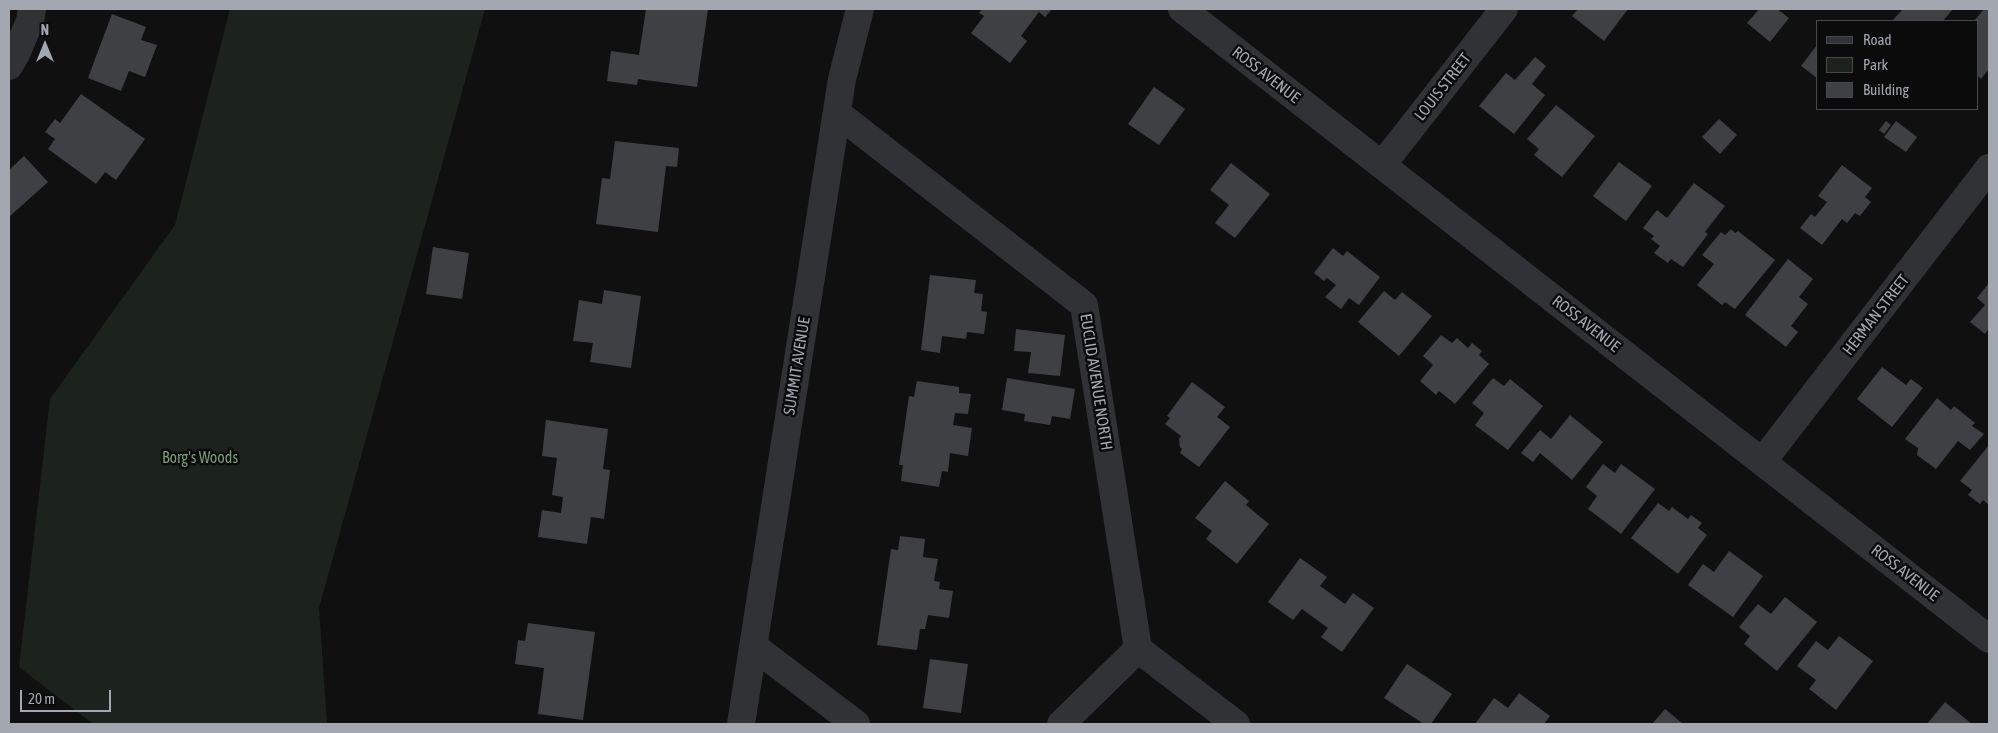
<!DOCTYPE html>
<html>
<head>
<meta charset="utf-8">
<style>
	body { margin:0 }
	#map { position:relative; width:1998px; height:733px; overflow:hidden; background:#101011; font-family:"Asap Condensed",sans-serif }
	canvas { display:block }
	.frame { position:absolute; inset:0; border:10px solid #a2a7b0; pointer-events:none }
	.legend { position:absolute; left:1816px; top:20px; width:162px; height:90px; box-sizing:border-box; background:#0b0b0c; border:1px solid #47494e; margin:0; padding:6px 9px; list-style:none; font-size:15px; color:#a2a7b0 }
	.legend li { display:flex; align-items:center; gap:10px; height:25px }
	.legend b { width:25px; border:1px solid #47494e }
	.north { position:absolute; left:20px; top:20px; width:50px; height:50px; -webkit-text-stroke:4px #0b0b0c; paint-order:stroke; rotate:0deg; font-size:14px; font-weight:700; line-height:20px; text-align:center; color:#a2a7b0 }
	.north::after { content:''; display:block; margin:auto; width:18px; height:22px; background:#a2a7b0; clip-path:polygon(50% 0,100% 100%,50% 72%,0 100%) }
	.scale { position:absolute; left:20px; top:690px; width:91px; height:22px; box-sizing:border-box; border:2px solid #a2a7b0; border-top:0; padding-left:6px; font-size:15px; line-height:18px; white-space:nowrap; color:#a2a7b0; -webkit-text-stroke:4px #0b0b0c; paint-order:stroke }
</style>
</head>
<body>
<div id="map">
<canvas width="1998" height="733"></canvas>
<div class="frame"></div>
<ul class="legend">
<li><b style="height:6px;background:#313235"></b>Road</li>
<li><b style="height:14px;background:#1c231d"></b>Park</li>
<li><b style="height:14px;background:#3f4044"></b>Building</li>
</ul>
<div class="north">N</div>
<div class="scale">20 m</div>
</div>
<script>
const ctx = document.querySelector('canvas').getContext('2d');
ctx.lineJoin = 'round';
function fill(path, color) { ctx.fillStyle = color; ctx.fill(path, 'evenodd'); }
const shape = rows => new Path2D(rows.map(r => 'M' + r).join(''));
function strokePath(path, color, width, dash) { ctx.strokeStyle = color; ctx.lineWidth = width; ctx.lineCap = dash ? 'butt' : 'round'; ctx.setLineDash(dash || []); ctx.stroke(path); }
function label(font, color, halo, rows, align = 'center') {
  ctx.font = font + ' "Asap Condensed",sans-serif'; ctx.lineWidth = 5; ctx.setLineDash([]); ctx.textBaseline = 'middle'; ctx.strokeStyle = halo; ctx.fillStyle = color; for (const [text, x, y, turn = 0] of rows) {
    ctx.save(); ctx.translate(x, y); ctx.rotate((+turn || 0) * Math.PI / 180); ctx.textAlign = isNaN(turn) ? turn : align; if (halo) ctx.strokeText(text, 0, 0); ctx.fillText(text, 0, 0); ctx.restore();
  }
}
fill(shape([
	[230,9,485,9,319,608,327,724,93,724,19,667,50,399,175,225]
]), '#1c231d');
fill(shape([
	[646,9,708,9,697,87,638,79,637,85,607,81,611,51,639,55],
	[982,9,1052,9,1045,17,1039,12,1021,36,1027,41,1010,63,971,33,984,16,979,13],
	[1578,9,1628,9,1604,41,1572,16],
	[1759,9,1777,9,1789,18,1770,42,1747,23],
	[1903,9,1953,9,1943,21,1892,21],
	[1984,9,1989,10,1989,69,1981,79,1977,75,1977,21,1974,21],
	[112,14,146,27,141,40,157,45,145,77,129,71,121,91,88,78],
	[1817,45,1817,78,1801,66],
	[1535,57,1546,66,1532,84,1545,95,1514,134,1479,106,1506,73,1515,80],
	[1154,87,1185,109,1159,145,1128,124],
	[81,94,145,139,116,180,105,172,96,184,48,149,55,139,45,132,55,119,60,123],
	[1556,105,1595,136,1562,177,1534,155,1539,149,1527,139],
	[1719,119,1737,135,1720,154,1702,137],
	[1886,121,1891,125,1884,134,1879,130],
	[1896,121,1917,137,1906,152,1884,137],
	[615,141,679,148,677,167,666,166,658,232,596,224,602,178,610,179],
	[24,156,48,182,9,217,9,170],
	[1619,162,1652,186,1626,221,1593,196],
	[1231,163,1270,194,1235,238,1215,223,1229,205,1210,190],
	[1842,165,1872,188,1865,197,1871,202,1860,216,1855,213,1847,223,1842,219,1822,245,1800,228,1811,214,1815,217,1827,202,1818,196],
	[1694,183,1725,206,1705,232,1708,234,1683,267,1671,259,1668,263,1654,253,1660,246,1651,239,1654,236,1643,228,1657,210,1667,218],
	[1731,229,1735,233,1738,231,1775,260,1735,309,1725,302,1722,305,1697,285,1714,264,1702,255,1721,232,1725,235],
	[433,247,469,253,462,299,426,294],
	[1333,248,1343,256,1347,251,1380,277,1359,305,1349,298,1341,309,1325,297,1336,285,1327,278,1324,281,1314,273],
	[1788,259,1813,279,1799,297,1808,304,1791,326,1798,332,1786,347,1745,315],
	[930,275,976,280,974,293,983,294,981,311,987,312,984,334,967,332,966,339,942,336,940,353,921,350],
	[1989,283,1989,328,1985,334,1970,322,1985,305,1977,298],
	[604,290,641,296,631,368,590,362,593,343,573,341,579,300,602,304],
	[1384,291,1395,300,1402,292,1432,316,1399,356,1358,322],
	[1016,329,1065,335,1060,376,1028,373,1031,352,1014,351],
	[1441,335,1452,343,1457,338,1468,348,1472,343,1482,351,1479,355,1489,364,1455,404,1439,391,1436,395,1420,381,1433,365,1423,356],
	[1882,367,1906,385,1911,379,1923,388,1892,427,1857,399],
	[1007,378,1075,389,1070,419,1052,416,1050,425,1024,421,1025,414,1002,410],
	[1493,378,1504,386,1510,379,1543,406,1508,450,1475,425,1484,413,1472,403],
	[917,381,959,387,959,393,971,394,968,414,955,413,953,425,972,428,968,456,950,453,948,472,942,471,939,487,901,481,903,465,899,465,909,396,914,397],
	[1192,382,1225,407,1217,417,1230,427,1199,467,1180,453,1182,449,1180,447,1179,439,1181,436,1165,424,1170,418,1167,416],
	[1937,398,1951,410,1954,406,1975,423,1972,426,1984,434,1970,450,1958,441,1936,469,1917,455,1918,448,1905,439],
	[1570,415,1603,442,1572,480,1540,453,1533,462,1521,453,1540,430,1551,439],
	[546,420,608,429,603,469,610,470,604,519,591,517,587,544,538,537,542,510,561,513,563,497,552,495,557,458,542,456],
	[1989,445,1989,505,1983,500,1980,504,1968,495,1972,490,1960,481],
	[1603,464,1615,473,1621,464,1655,489,1621,534,1588,509,1597,496,1586,487],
	[1225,481,1249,501,1246,505,1269,524,1237,564,1206,539,1212,531,1195,518],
	[1658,503,1669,511,1672,507,1688,519,1691,515,1702,523,1698,528,1707,535,1678,574,1631,538],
	[900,536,925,539,923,557,938,559,934,581,940,582,939,589,953,591,949,618,928,615,925,629,920,629,917,650,877,645,891,549,898,550],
	[1729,551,1763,576,1733,617,1688,585,1703,564,1714,572],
	[1300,558,1327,577,1320,586,1345,604,1353,593,1374,608,1342,652,1321,637,1328,628,1302,609,1293,620,1268,602],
	[1785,597,1817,622,1777,671,1744,644,1750,636,1739,627,1758,604,1771,614],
	[528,623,595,632,583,720,538,714,544,668,515,664,518,640,525,641],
	[1839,636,1873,661,1836,710,1809,689,1816,680,1797,666,1816,641,1828,650],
	[930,659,968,664,961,713,923,708],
	[1407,664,1452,694,1431,724,1424,724,1384,698],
	[1519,693,1550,716,1544,724,1475,724,1494,698,1508,708],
	[1945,702,1972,724,1927,724],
	[1665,709,1683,724,1652,724]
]), '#3f4044');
strokePath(shape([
	[1182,9,1989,639],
	[9,66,16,54,30,21,32,9],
	[837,113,1084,305,1138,649],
	[1382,165,1504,9],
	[1762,462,1989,168],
	[753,646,856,724],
	[1138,649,1236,724],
	[741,724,842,79,860,9],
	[1061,724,1138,649]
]), '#313235', 28);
label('16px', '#a2a7b0', '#0b0b0c', [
	["ROSS AVENUE",1266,75,38],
	["LOUIS STREET",1443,87,-52],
	["HERMAN STREET",1876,315,-52],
	["ROSS AVENUE",1586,324,38],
	["SUMMIT AVENUE",797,366,-81],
	["EUCLID AVENUE NORTH",1096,382,81],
	["ROSS AVENUE",1905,573,38]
]);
label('16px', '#7a9a7a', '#0b0b0c', [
	["Borg's Woods",200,458]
]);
</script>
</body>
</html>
